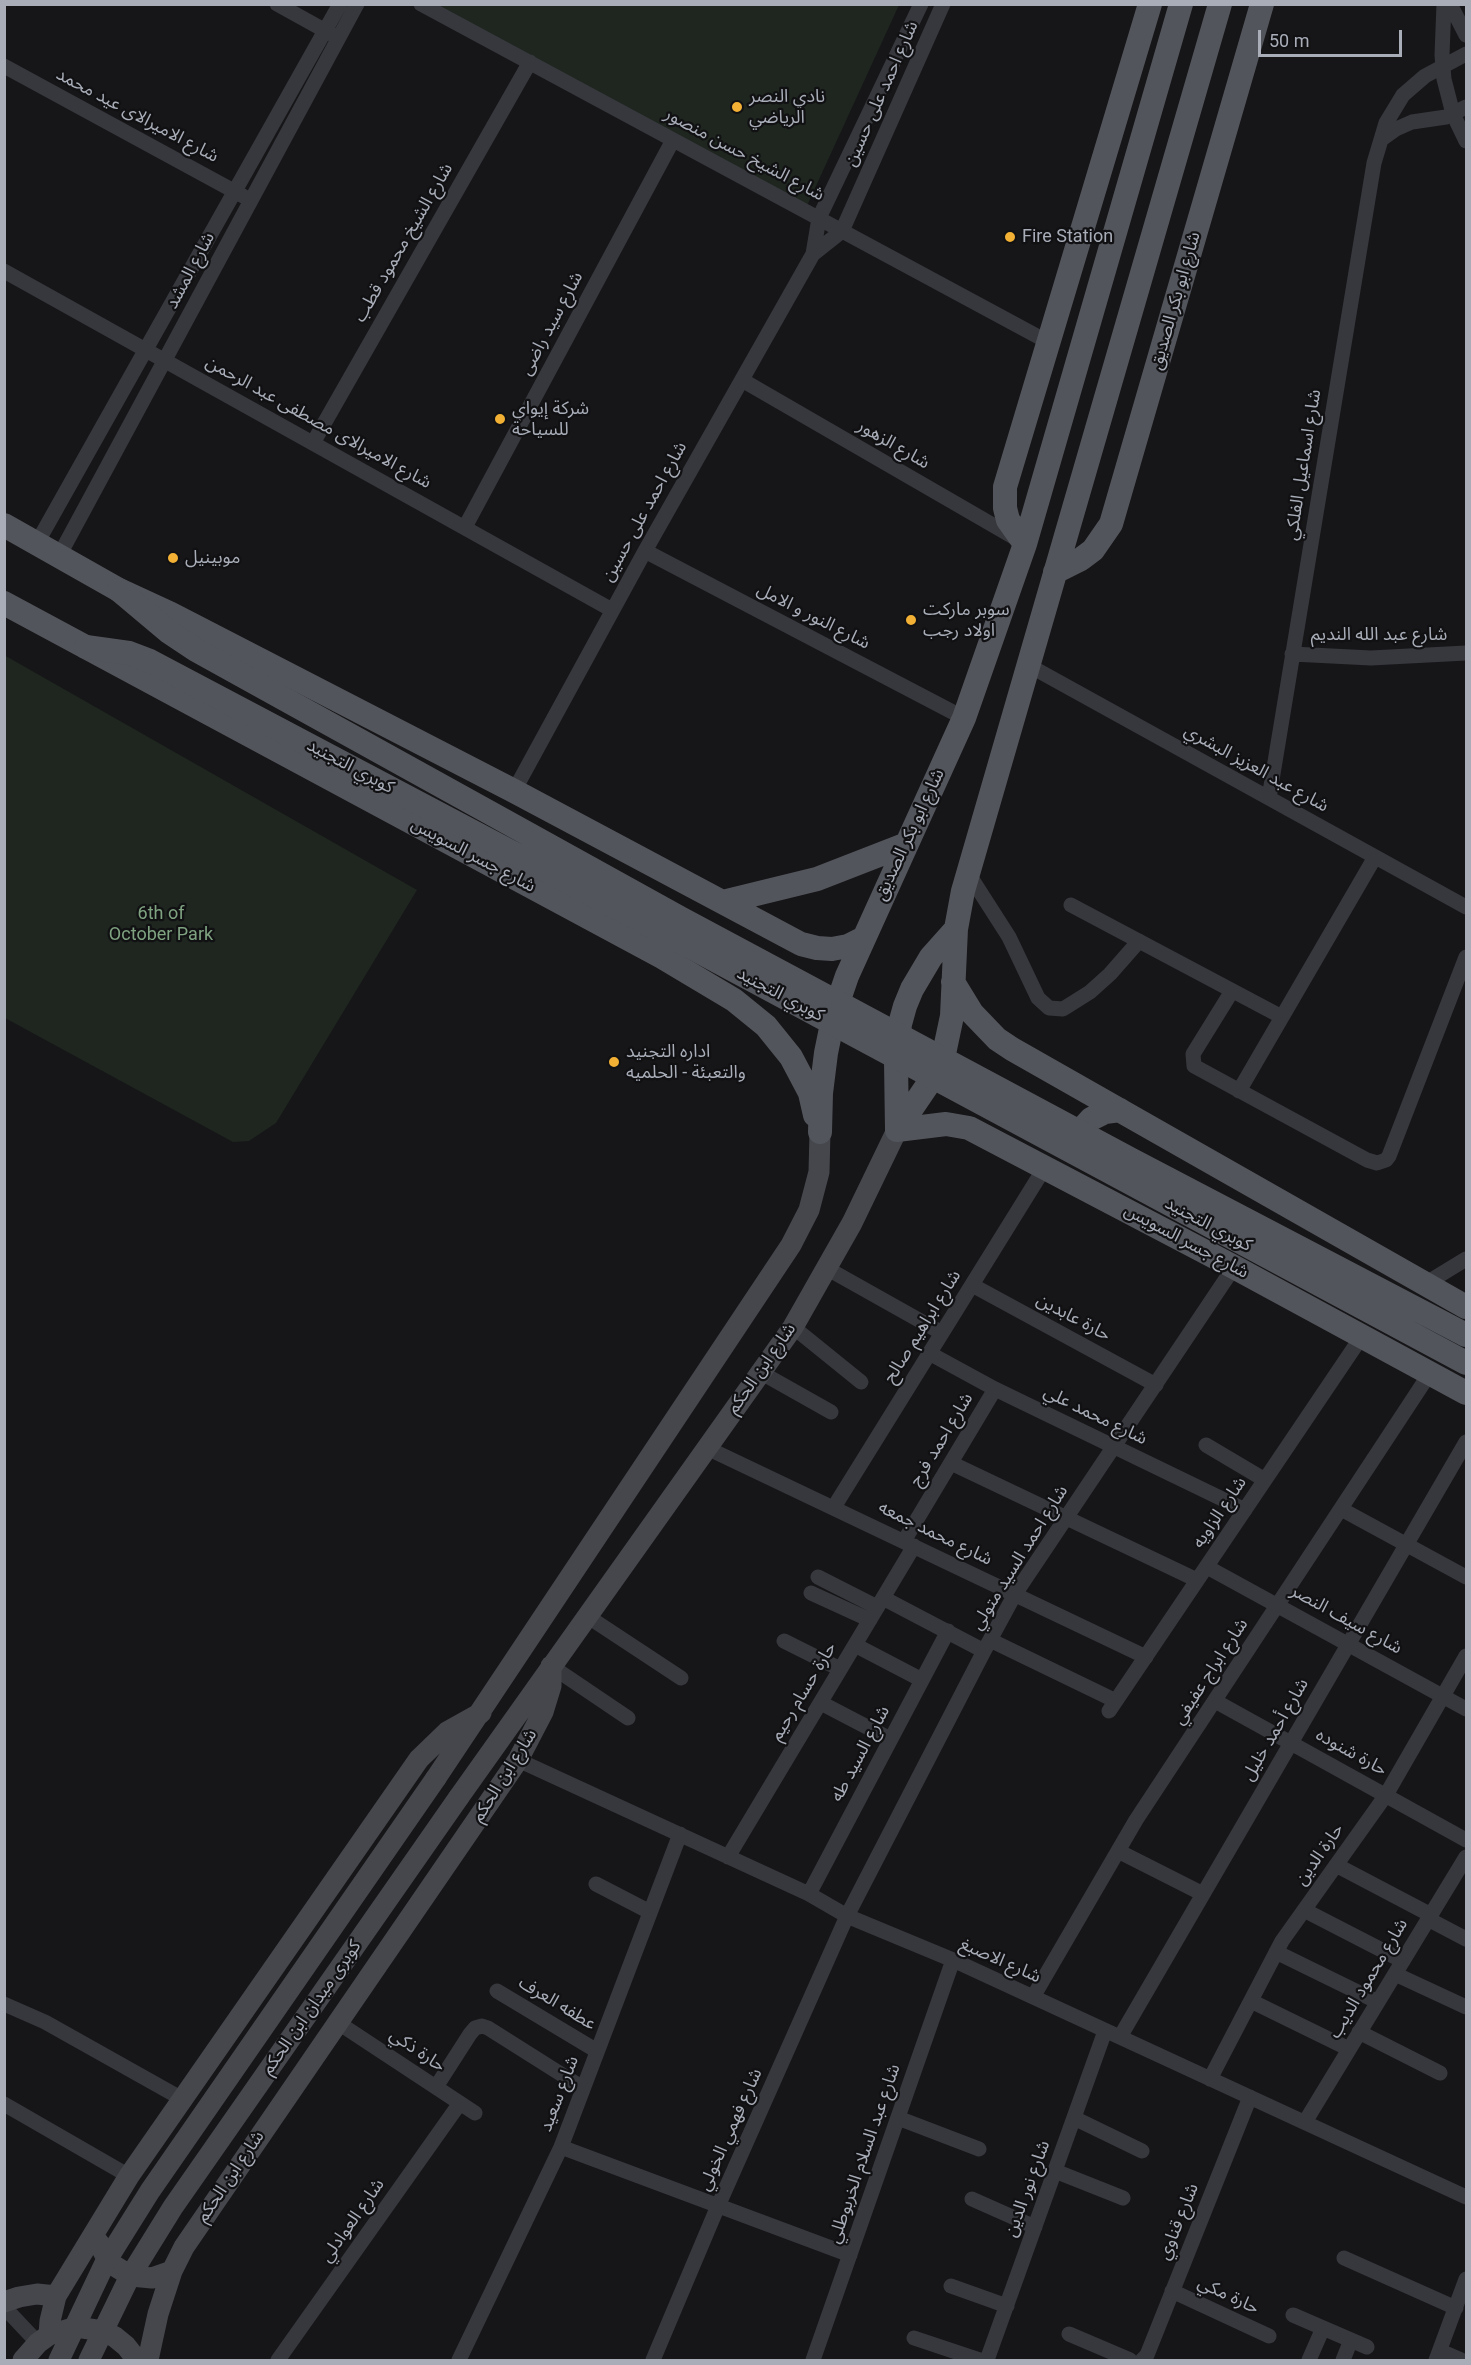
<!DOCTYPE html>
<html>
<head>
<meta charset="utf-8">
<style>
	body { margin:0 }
	#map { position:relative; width:1471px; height:2365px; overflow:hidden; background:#161618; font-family:Roboto,sans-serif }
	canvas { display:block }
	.frame { position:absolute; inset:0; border:6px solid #a8adb8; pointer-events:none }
	.scale { position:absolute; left:1258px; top:30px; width:144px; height:27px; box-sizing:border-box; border:3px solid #a8adb8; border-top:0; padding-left:8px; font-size:18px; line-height:21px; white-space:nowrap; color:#a8adb8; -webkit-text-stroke:4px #111113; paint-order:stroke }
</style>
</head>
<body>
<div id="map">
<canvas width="1471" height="2365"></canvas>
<div class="frame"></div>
<div class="scale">50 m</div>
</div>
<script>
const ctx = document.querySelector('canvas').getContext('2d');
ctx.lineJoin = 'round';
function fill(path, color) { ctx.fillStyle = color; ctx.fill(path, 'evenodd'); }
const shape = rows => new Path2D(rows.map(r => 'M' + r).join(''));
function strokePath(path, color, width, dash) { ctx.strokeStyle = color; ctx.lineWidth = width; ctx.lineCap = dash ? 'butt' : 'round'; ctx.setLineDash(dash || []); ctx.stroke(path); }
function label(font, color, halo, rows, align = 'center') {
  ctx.font = font + ' Roboto,"Noto Sans Arabic",sans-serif'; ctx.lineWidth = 4.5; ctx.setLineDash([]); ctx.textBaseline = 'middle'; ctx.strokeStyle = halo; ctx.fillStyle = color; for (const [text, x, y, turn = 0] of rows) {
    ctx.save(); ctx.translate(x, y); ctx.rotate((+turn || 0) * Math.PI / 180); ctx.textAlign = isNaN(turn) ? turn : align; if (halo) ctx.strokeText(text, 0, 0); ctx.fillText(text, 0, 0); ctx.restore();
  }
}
fill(shape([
	[438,5,899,5,805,210],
	[4,655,417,890,276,1123,249,1141,233,1142,5,1018]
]), '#1e261f');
strokePath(shape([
	[277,4,333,35],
	[421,4,1048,342],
	[1444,4,1442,55,1444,79,1453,114,1466,141],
	[1450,4,1466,35],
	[4,66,243,196],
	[1382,139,1396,129,1412,122,1446,117,1466,107],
	[813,254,842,231,943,4],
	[4,271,612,610],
	[742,380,1017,539],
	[313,443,530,62],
	[465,527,673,140],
	[37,543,340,4],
	[645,551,964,718],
	[59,556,357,4],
	[1292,654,1371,658,1466,653],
	[1028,665,1466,907],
	[514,791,645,551,813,254,819,218,921,4],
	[1269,798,1374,163,1386,123,1403,95,1425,76,1466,54],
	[968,873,1009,937,1038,998,1049,1008,1063,1009,1090,992,1110,974,1139,941],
	[1071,905,1282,1017],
	[1232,991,1193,1054,1194,1066,1367,1160,1377,1163,1386,1160,1389,1156,1466,957],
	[1239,1091,1375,857],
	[828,1269,942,1333],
	[1425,1284,1466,1259],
	[972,1285,1156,1385],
	[793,1327,861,1382],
	[929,1353,995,1389,1245,1510],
	[760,1372,831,1412],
	[1206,1445,1265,1480],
	[707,1448,1146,1657],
	[951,1463,1197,1580],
	[834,1507,1045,1167],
	[1341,1509,1466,1577],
	[904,1541,995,1389],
	[1207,1567,1466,1709],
	[818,1577,877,1607],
	[811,1593,870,1620],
	[883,1598,984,1651],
	[587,1616,681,1678],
	[990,1640,1116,1701],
	[784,1641,840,1669],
	[855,1645,922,1680],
	[551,1666,628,1718],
	[1215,1701,1466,1840],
	[821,1703,890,1739],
	[1109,1711,1362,1336],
	[518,1760,809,1894,847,1916,953,1960,1466,2197],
	[1118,1851,1203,1894],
	[728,1857,914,1546],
	[1336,1865,1431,1915],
	[596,1884,650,1912],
	[809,1894,948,1631],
	[1304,1910,1403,1961],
	[1428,1919,1466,1939],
	[1276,1952,1378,2002],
	[1395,1974,1466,2007],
	[497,1991,597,2051],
	[1033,1997,1136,1820,1430,1373],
	[1251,2001,1349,2049],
	[4,2004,45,2022,184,2100],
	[337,2022,475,2113],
	[1359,2032,1440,2073],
	[1120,2037,1466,1442],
	[1210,2079,1282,1941,1386,1795,1466,1656],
	[436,2087,470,2034,475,2028,482,2026,488,2028,583,2088],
	[4,2104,129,2176],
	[898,2118,979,2149],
	[1074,2118,1142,2151],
	[1305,2122,1466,1857],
	[561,2147,850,2255],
	[1055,2171,1123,2198],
	[972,2199,1035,2227],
	[1344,2258,1456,2308],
	[951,2286,1007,2306],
	[1172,2291,1269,2336],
	[4,2307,38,2343],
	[1293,2315,1367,2347],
	[1069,2334,1130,2360],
	[914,2338,980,2360],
	[1440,2351,1461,2360],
	[278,2360,460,2103],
	[459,2360,561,2147,680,1834],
	[653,2360,718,2206,847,1916,984,1651,1015,1594,1234,1267],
	[813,2360,953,1960],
	[987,2360,1105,2031],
	[1142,2360,1147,2355,1250,2097],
	[1309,2360,1323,2328],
	[1343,2360,1351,2340],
	[1436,2360,1466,2279]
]), '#37383d', 15);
strokePath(shape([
	[436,1778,791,1245,809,1210,819,1172,820,1132],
	[459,1797,793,1327,852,1223,897,1130],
	[99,2243,106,2257,113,2265,131,2276,152,2278,172,2271],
	[4,2302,19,2297,37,2294,56,2296],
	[49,2335,50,2321,56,2296,129,2176,419,1759,447,1732,481,1713],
	[23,2360,38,2343,49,2335,76,2327,103,2331,115,2337,126,2346,137,2360],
	[148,2360,158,2314,172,2271,184,2247,518,1760,543,1712,551,1686,551,1666]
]), '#45474d', 21);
strokePath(shape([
	[4,525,119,590,171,614,514,791,801,944,817,948,832,949,848,946,862,939],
	[1025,544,1008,520,1005,508,1005,487,1150,4],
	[1055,572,1081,559,1093,550,1111,524,1262,4],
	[4,603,662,957,734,1000,766,1026,791,1057,810,1093,815,1115],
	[723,902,817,879,907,844],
	[953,982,972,1013,997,1039,1012,1049,1466,1307],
	[897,1130,931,1080,945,1049,952,1016,956,929,963,891,1220,4],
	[897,1130,946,1124,969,1128,1234,1267,1466,1393],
	[897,1130,896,1061,900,1024,905,1006,912,989,931,957,956,929],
	[820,1132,821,1093,826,1053,834,1014,847,976,964,718,1025,544,1181,4],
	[1074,1150,1081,1130,1091,1119,1105,1112,1120,1110]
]), '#53555c', 24);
strokePath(shape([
	[59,2360,105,2263,150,2191,436,1778],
	[89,2360,129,2278,173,2207,459,1797]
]), '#45474d', 21);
strokePath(shape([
	[119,590,169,632,196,650,680,918,1132,1160,1466,1335],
	[86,647,129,653,150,661,670,936,1466,1363]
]), '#53555c', 24);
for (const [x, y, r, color] of [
	[737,107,6,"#f2b134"],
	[1010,237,6,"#f2b134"],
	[500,419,6,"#f2b134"],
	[173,558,6,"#f2b134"],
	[911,620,6,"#f2b134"],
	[614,1062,6,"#f2b134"]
]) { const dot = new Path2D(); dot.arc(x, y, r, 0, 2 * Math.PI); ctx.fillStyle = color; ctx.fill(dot); strokePath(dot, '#111113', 2); }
label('18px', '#a8adb8', '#111113', [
	["شارع احمد على حسين",882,94,-66],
	["شارع الاميرالاى عيد محمد",137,116,28],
	["شارع الشيخ حسن منصور",744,155,28],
	["شارع الشيخ محمود قطب",404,243,-60],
	["شارع المشد",191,271,-62],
	["شارع ابو بكر الصديق",1176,301,-74],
	["شارع سيد راضى",552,324,-62],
	["شارع الاميرالاى مصطفى عبد الرحمن",318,423,29],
	["شارع الزهور",893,445,30],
	["شارع اسماعيل الفلكي",1304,465,-81],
	["شارع احمد على حسين",645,512,-61],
	["شارع النور و الامل",813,617,27],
	["شارع عبد الله النديم",1379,635],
	["كوبري التجنيد",350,767,28],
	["شارع عبد العزيز البشري",1256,769,29],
	["شارع ابو بكر الصديق",910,835,-65],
	["شارع جسر السويس",473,856,28],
	["كوبري التجنيد",780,995,28],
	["كوبري التجنيد",1208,1225,28],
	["شارع جسر السويس",1186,1242,28],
	["حارة عابدين",1073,1318,28],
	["شارع ابراهيم صالح",923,1327,-58],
	["شارع ابن الحكم",762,1369,-55],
	["شارع محمد علي",1095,1416,26],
	["شارع احمد فرج",942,1440,-59],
	["شارع الزاويه",1220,1513,-56],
	["شارع محمد جمعه",935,1534,26],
	["شارع احمد السيد متولي",1020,1558,-58],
	["شارع سيف النصر",1346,1620,29],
	["شارع ابراج عفيفي",1211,1672,-57],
	["حارة حسام رحيم",804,1692,-59],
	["شارع أحمد خليل",1276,1730,-60],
	["حارة شنوده",1351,1753,29],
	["شارع السيد طه",861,1754,-62],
	["شارع ابن الحكم",505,1776,-58],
	["حارة الدين",1320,1855,-55],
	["شارع الاصبغ",1000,1961,24],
	["شارع محمود الديب",1369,1979,-59],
	["عطفه العرف",557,2004,31],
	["كوبرى ميدان ابن الحكم",312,2008,-55],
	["حارة ذكي",417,2051,34],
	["شارع سعيد",560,2094,-69],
	["شارع فهمي الخولي",731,2130,-66],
	["شارع عبد السلام الخربوطلي",865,2154,-71],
	["شارع ابن الحكم",231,2177,-56],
	["شارع نور الدين",1028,2189,-70],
	["شارع العوادلي",353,2221,-55],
	["شارع قناوي",1179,2222,-68],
	["حارة مكي",1228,2296,25]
]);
label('18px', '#a8adb8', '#111113', [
	["نادي النصر",749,97],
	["الرياضي",749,118],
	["Fire Station",1022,237],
	["شركة إيواي",512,409],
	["للسياحة",512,430],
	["موبينيل",185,558],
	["سوبر ماركت",923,610],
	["اولاد رجب",923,631],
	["اداره التجنيد",626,1052],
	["والتعبئة - الحلميه",626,1073]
], 'left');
label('18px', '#7fa381', '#111113', [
	["6th of",161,914],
	["October Park",161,935]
]);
</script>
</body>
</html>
